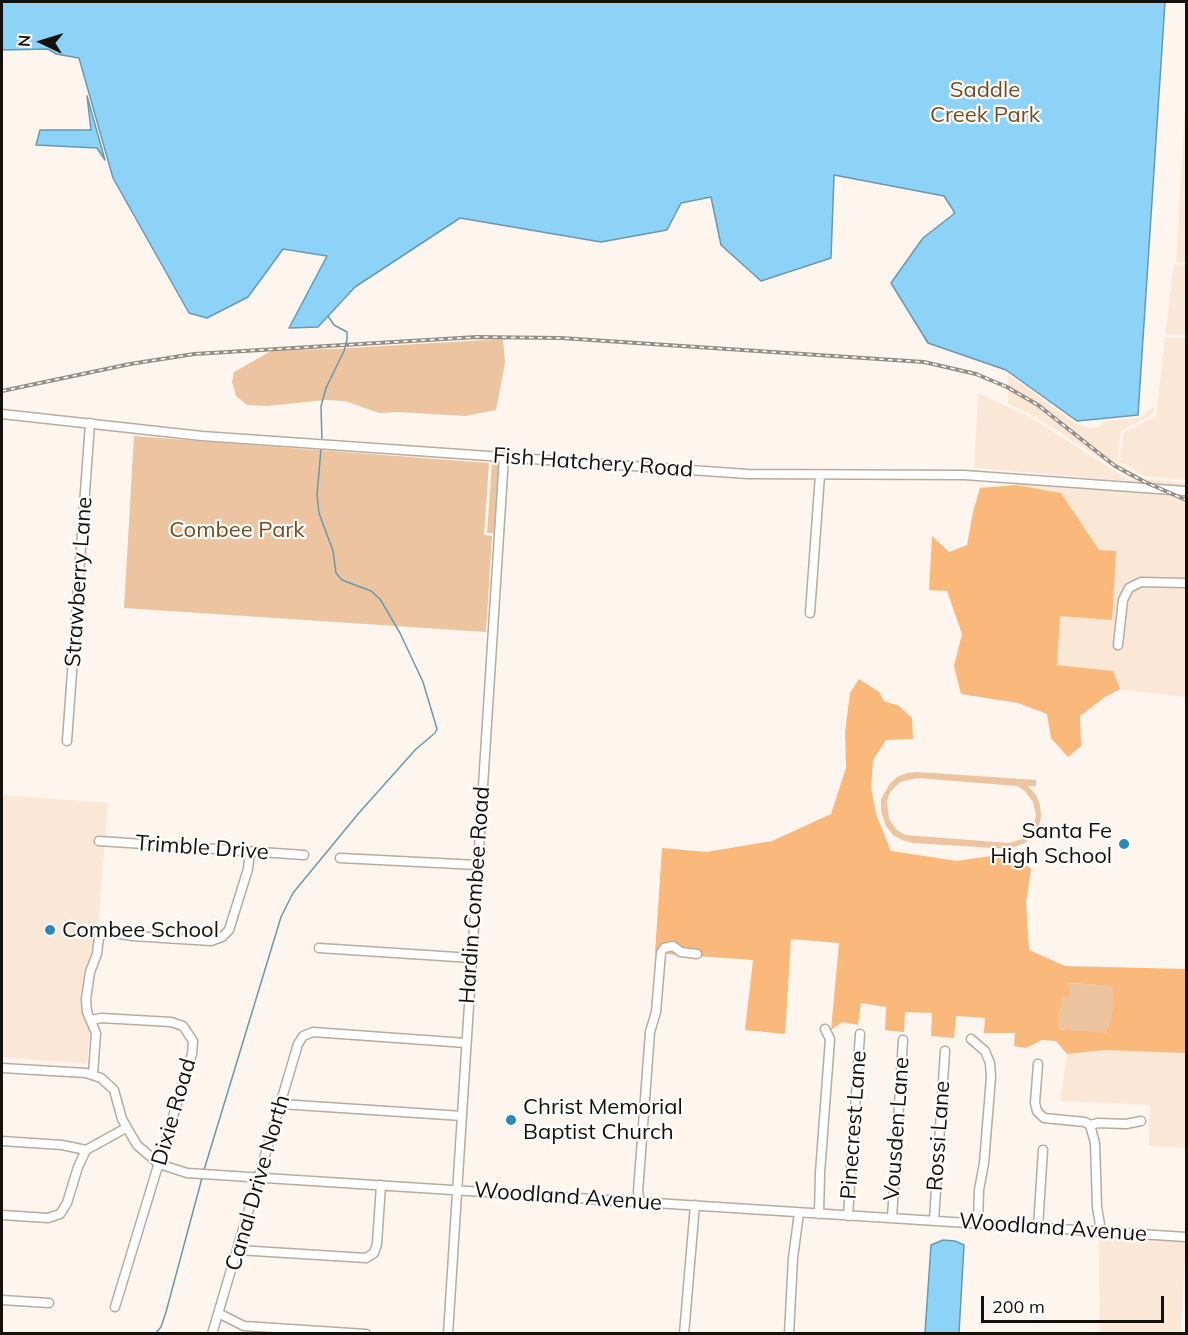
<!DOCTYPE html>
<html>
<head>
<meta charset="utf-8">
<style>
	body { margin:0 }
	#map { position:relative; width:1188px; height:1335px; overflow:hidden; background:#fdf5ee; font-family:Mulish,sans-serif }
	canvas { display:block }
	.frame { position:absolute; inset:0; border:3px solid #14100c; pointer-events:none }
	.north { position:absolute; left:12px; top:12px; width:60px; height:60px; -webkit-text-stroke:4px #fff; paint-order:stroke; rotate:274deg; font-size:16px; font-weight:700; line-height:24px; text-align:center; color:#14100c }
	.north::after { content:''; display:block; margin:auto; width:21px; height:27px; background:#14100c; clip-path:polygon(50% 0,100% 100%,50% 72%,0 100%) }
	.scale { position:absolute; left:981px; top:1296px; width:183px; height:27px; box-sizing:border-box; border:3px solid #14100c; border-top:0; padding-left:8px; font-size:18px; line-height:21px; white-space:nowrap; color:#14100c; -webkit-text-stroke:4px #fff; paint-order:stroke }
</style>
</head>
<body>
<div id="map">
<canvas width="1188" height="1335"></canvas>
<div class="frame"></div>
<div class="north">N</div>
<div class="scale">200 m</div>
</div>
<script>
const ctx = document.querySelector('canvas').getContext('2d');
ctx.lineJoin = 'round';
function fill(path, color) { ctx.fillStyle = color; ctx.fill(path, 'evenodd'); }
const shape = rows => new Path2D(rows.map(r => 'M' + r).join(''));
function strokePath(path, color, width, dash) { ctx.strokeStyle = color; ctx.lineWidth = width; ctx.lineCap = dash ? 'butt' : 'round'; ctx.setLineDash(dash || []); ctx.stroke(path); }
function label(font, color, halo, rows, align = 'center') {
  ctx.font = font + ' Mulish,sans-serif'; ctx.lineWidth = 4.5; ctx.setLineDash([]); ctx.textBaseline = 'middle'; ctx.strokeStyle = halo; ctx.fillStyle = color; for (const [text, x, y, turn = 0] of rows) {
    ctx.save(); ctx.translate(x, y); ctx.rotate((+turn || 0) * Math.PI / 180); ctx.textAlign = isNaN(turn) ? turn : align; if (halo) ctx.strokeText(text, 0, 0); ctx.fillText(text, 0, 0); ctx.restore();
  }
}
fill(shape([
	[1186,93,1186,262,1176,262],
	[1174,264,1186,265,1186,335,1165,334],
	[1165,337,1186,338,1186,480,1145,476,1119,461,1124,432,1156,416],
	[1008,374,1075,423,1088,428,1099,427,1105,421,1139,418,1154,406,1153,414,1121,431,1117,462,1144,479,1186,483,1186,487,1131,484,1132,479,1034,416,1008,404],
	[978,393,1032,418,1130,481,974,468],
	[1015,482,1186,494,1186,697,1120,689,1113,671,1057,665,1060,616,1116,551,1099,550,1061,493,1016,485],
	[2,795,108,803,87,1064,2,1057],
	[1104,1050,1186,1053,1186,1148,1149,1146,1150,1105,1060,1101,1067,1054],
	[1099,1236,1186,1240,1181,1333,1100,1333]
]), '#fbe7d6');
fill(shape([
	[503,339,505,363,496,410,465,416,398,412,379,413,345,401,326,400,267,406,247,405,236,396,232,382,234,372,273,350,333,349],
	[134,436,489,463,484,535,492,536,486,632,124,608],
	[489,460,500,460,490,629,495,536,493,533,487,533,492,463],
	[918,772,1036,780,1036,786,1028,786,1036,795,1040,805,1041,816,1039,827,1033,836,1025,843,1009,849,913,843,902,840,893,835,886,826,881,811,881,799,889,785,897,777,907,773],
	[918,778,1017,786,1025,791,1033,802,1036,815,1034,825,1022,839,1009,843,905,835,897,830,889,819,887,801,890,792,900,782],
	[1069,983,1114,986,1112,1015,1106,1034,1058,1029,1062,996,1071,997]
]), '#ecc4a0');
fill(shape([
	[1016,485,1061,493,1099,550,1116,551,1112,620,1060,616,1057,665,1113,671,1120,689,1105,697,1080,716,1081,746,1068,757,1051,738,1047,714,1018,703,961,694,954,666,962,634,947,591,929,590,932,536,949,552,967,545,973,512,980,488],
	[859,679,879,692,884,701,899,706,912,718,913,739,886,740,873,760,871,787,876,814,891,851,957,861,1011,853,1031,869,1026,902,1029,950,1065,966,1186,969,1186,1053,1104,1050,1067,1054,1056,1041,1042,1040,1026,1048,1014,1046,1015,1033,984,1033,985,1018,956,1016,954,1038,931,1036,932,1013,905,1012,904,1032,892,1031,885,1030,886,1007,861,1003,858,1025,842,1022,831,1030,839,943,791,939,785,1034,745,1030,753,960,655,953,662,848,706,852,772,841,831,814,846,768,845,732,850,693],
	[1069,983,1113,986,1112,1015,1106,1033,1058,1029,1062,997,1071,997]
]), '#fab87b');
const water = shape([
	[2,2,1165,2,1138,415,1077,421,1006,370,928,343,891,283,923,238,955,213,944,196,834,175,831,258,761,281,721,245,711,197,681,203,667,230,601,242,460,218,355,287,318,327,289,328,327,256,283,249,248,297,207,318,189,313,113,178,79,58,56,54,48,49,2,50,2,2],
	[87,96,105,160,97,148,36,145,40,130,91,130,87,96],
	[943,1240,955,1241,964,1245,959,1333,925,1333,931,1245,943,1240]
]);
fill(water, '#8dd3f8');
strokePath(water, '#6998b1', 1.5);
strokePath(shape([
	[322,441,321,406,326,388,344,351,347,340,347,332,334,325,328,316],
	[204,1170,281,917,293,893,358,814,416,749,435,733,437,729,423,682,400,633,380,599,371,591,342,580,336,573,333,551,319,513,317,495,321,449],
	[155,1334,161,1327,166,1312,202,1178]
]), '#6998b1', 1.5);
const minor = shape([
	[2,414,202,436,661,468,748,474,964,475,1186,491],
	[810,613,820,475],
	[1118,645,1123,600,1129,588,1141,582,1186,583],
	[67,741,90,423],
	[99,841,304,855],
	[340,858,477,865],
	[319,948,472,958],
	[92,1020,101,1018,171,1022,183,1026,193,1041,192,1054,115,1307],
	[971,1039,985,1051,990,1063,991,1077,984,1163,979,1190,978,1223],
	[1038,1064,1035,1103,1037,1111,1044,1118,1085,1122,1090,1125,1098,1123,1126,1124,1141,1121],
	[2,1068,86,1073,101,1078,114,1090,122,1119,137,1145,159,1164,187,1173,1186,1237],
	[93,1074,96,1033,87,1012,86,999,90,972,97,954,99,937,108,932,133,936,211,941,222,937,229,930,248,869,250,852],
	[281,1104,462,1116],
	[1090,1125,1095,1143,1097,1207,1101,1231],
	[2,1141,62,1145,86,1150],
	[640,1201,638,1192,650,1032,656,1012,661,953,664,948,673,946,681,952,697,954],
	[819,1214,820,1173,830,1039,825,1029],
	[2,1215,48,1218,60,1214,67,1203,78,1167,86,1150,126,1128],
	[848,1216,860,1034],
	[892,1218,903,1040],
	[934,1220,945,1051],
	[1038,1227,1043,1150],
	[238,1250,366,1258,374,1253,377,1244,381,1185],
	[2,1300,49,1303],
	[220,1314,244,1326,366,1334],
	[212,1334,298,1044,303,1036,313,1032,466,1043],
	[448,1334,504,457],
	[684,1334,695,1205],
	[789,1334,793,1258,799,1213]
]);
strokePath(minor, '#b8aba0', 11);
strokePath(minor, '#fff', 8);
const rail = shape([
	[2,391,130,364,194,354,477,337,561,338,924,362,976,374,1007,387,1038,405,1115,466,1145,482,1186,500]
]);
strokePath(rail, '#948e88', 4);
strokePath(rail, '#fff', 1.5, [4.5]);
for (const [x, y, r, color] of [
	[1124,844,6,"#298ab5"],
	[50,930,6,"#298ab5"],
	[511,1120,6,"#298ab5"]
]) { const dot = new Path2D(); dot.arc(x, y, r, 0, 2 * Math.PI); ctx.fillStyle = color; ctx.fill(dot); strokePath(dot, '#fff', 2); }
label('22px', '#774c20', '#fff', [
	["Saddle",985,90],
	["Creek Park",985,115],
	["Combee Park",237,530]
]);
label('22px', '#14100c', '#fff', [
	["Fish Hatchery Road",593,463,4],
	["Strawberry Lane",79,582,-86],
	["Trimble Drive",202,848,4],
	["Hardin Combee Road",475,895,-86],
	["Dixie Road",174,1112,-74],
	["Pinecrest Lane",854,1125,-86],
	["Vousden Lane",897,1129,-86],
	["Rossi Lane",939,1136,-86],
	["Canal Drive North",258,1183,-74],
	["Woodland Avenue",568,1197,4],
	["Woodland Avenue",1053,1228,4]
]);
label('22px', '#14100c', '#fff', [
	["Santa Fe",1112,831,"right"],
	["High School",1112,856,"right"],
	["Combee School",62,930],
	["Christ Memorial",523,1107],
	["Baptist Church",523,1132]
], 'left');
</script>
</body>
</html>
